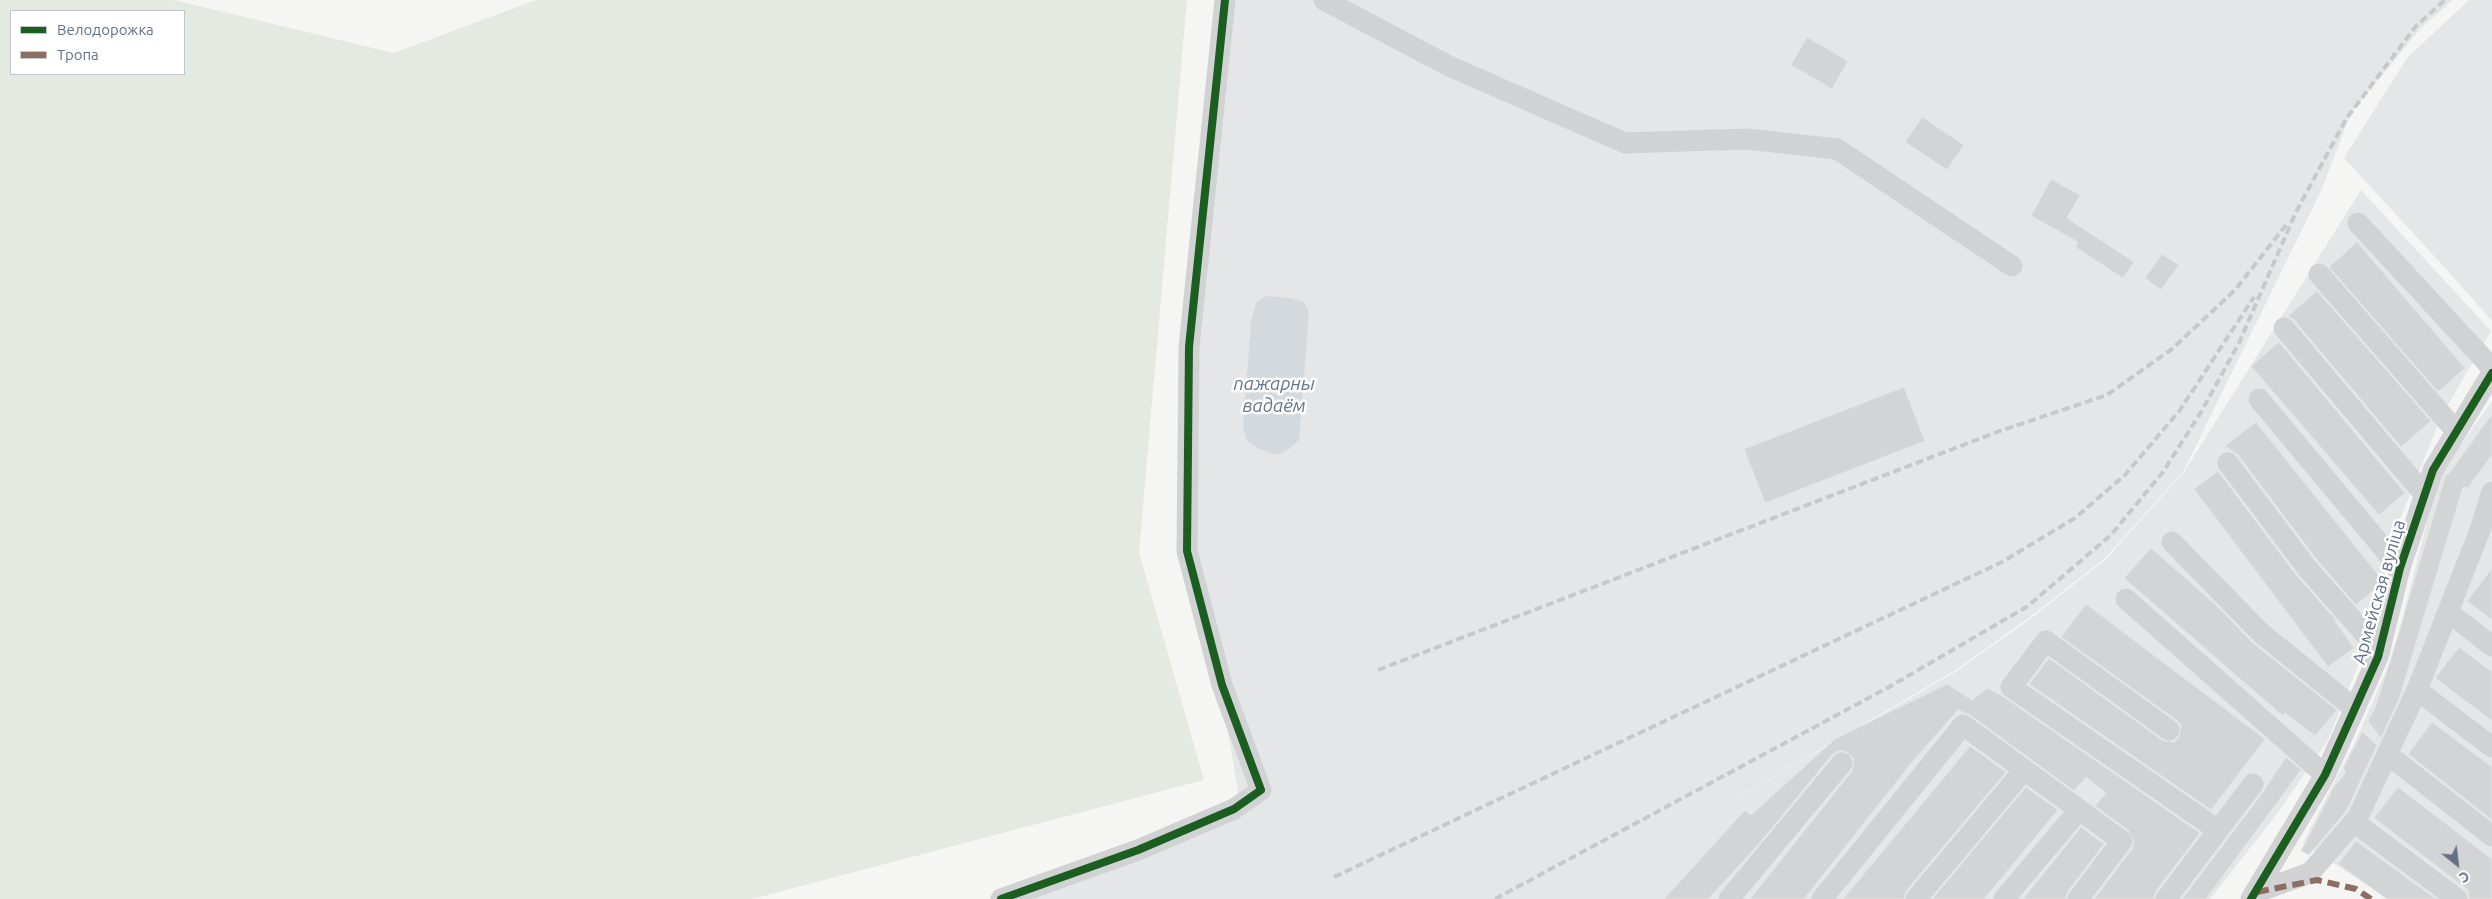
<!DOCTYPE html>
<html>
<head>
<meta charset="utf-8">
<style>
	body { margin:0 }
	#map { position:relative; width:2492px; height:899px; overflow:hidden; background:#f5f6f4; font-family:Ubuntu,sans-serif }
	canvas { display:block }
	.legend { position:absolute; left:10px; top:10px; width:175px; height:65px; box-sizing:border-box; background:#fff; border:1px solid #c1c6cf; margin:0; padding:6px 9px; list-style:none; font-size:15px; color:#647086 }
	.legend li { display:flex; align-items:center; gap:10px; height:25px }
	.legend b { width:25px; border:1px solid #c1c6cf }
	.north { position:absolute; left:2432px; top:839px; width:50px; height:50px; -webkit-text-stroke:4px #fff; paint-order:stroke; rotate:151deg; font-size:14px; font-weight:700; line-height:20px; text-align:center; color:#647086 }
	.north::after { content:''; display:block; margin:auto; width:18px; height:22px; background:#647086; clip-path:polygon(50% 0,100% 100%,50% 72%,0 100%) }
</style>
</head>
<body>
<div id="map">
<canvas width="2492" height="899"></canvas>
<ul class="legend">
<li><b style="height:6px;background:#1b5e20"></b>Велодорожка</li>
<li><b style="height:6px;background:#8d6e63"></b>Тропа</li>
</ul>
<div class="north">С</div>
</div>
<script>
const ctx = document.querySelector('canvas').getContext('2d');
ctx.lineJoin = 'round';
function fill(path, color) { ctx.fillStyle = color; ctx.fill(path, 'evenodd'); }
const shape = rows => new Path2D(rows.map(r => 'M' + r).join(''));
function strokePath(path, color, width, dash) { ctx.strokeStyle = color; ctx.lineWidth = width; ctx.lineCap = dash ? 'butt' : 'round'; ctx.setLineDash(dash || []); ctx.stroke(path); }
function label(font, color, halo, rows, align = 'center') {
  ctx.font = font + ' Ubuntu,sans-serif'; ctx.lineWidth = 5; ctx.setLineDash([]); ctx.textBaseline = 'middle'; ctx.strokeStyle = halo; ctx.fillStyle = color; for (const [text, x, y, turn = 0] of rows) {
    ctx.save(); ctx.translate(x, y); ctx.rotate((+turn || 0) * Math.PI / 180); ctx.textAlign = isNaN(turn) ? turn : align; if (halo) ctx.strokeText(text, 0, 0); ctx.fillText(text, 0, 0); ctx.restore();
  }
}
fill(shape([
	[1220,0,2453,0,2420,29,2351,113,2321,191,2183,472,2104,559,2030,617,1954,671,1703,818,1955,672,2030,619,2105,560,2184,472,2361,190,2491,331,2442,415,2397,527,2367,643,2328,740,2276,815,2210,899,989,899,1148,841,1239,796,1194,535,1193,346],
	[2469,0,2492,0,2492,321,2448,271,2344,158,2407,58],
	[2492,401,2492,899,2388,899,2303,843,2355,742,2393,655,2439,475]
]), '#e5e6e7');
fill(shape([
	[0,0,174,0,394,53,536,0,1187,0,1139,552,1204,780,752,899,0,899],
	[11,11,184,11,184,74,11,74]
]), '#e4e9e2');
fill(shape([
	[1265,296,1291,298,1304,302,1309,312,1299,440,1285,452,1274,455,1257,448,1247,441,1243,427,1251,322,1256,303]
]), '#d4d9de');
const building = shape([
	[1807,37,1848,61,1832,89,1791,65,1807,37],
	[1922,117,1964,145,1947,170,1905,142,1922,117],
	[2051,179,2080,195,2067,218,2134,262,2123,278,2075,247,2078,242,2031,216,2051,179],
	[2357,242,2465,368,2438,392,2329,267,2357,242],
	[2162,254,2179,265,2161,290,2145,278,2162,254],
	[2317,291,2431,421,2401,447,2294,320,2288,316,2317,291],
	[2279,342,2405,493,2379,515,2251,366,2279,342],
	[1904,387,1925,441,1765,503,1744,449,1904,387],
	[2492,414,2492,455,2468,488,2463,487,2399,699,2381,738,2368,721,2375,708,2392,655,2446,474,2448,475,2492,414],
	[2256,422,2384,582,2356,605,2317,560,2238,455,2225,446,2256,422],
	[2218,471,2297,576,2336,620,2335,621,2354,648,2328,667,2194,489,2218,471],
	[2151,548,2215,604,2253,643,2337,710,2315,736,2285,713,2283,716,2124,578,2151,548],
	[2492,568,2492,620,2467,601,2492,568],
	[2086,604,2265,739,2211,810,2029,684,2049,658,2162,740,2174,742,2179,737,2181,725,2176,720,2061,637,2086,604],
	[2459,647,2492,672,2492,721,2435,678,2459,647],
	[1947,684,1972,700,1988,688,2004,697,2200,833,2156,891,2154,899,2094,899,2132,849,2134,842,2129,831,2095,806,2106,793,2086,777,2074,791,1970,715,1958,710,1913,761,1804,899,1750,899,1852,771,1854,759,1845,751,1838,751,1832,755,1758,845,1708,899,1664,899,1745,810,1751,815,1835,739,1947,684],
	[2432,722,2492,767,2492,820,2408,754,2432,722],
	[2362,732,2377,745,2347,810,2309,855,2301,851,2334,787,2346,772,2343,769,2362,732],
	[1970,746,2006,772,1906,891,1904,899,1843,899,1970,746],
	[2286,757,2301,770,2206,899,2182,899,2263,792,2286,757],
	[2026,787,2058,810,1984,899,1932,899,2026,787],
	[2398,787,2492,859,2492,899,2469,899,2468,890,2374,818,2398,787],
	[2081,827,2104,844,2068,891,2066,899,2023,899,2081,827],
	[2356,841,2436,899,2387,899,2338,864,2356,841]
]);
fill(building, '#d3d4d5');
strokePath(building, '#e4e5e4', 1);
strokePath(shape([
	[1324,0,1449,66,1625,143,1746,139,1837,149,2012,266],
	[2358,223,2492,368],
	[2319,274,2456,431],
	[2284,328,2424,494],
	[2259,399,2400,568],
	[2228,463,2307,568,2380,651],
	[2172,542,2261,633,2355,709],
	[2126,599,2325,775],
	[2448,612,2492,646],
	[2417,690,2492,747],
	[2169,730,2046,641,2011,687,2218,830],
	[2387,754,2492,836],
	[2354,822,2457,899],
	[2257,892,2310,873,2358,817,2417,690,2479,533,2492,492],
	[1001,899,1138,850,1234,809,1261,790,1222,685,1187,551,1189,347,1225,0],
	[1729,899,1842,763],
	[1822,899,1963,725,2122,841,2078,899],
	[1916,899,2024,770],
	[2004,899,2079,810],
	[2166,899,2253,784],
	[2251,899,2325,775,2378,657,2400,568,2433,470,2492,373]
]), '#d1d2d3', 21);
strokePath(shape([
	[1378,670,1997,432,2107,395,2172,349,2235,290,2286,225],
	[1334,877,2002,562,2075,518,2125,475,2180,410,2254,297],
	[1495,899,1889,687,2028,606,2111,535,2163,472,2201,412,2239,343,2296,212,2346,119,2416,26,2445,0]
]), '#c7c8c9', 4, [8, 4]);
strokePath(shape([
	[2257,892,2317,880,2356,889,2371,899]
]), '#8d6e63', 6, [12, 6]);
strokePath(shape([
	[1001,899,1138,850,1234,809,1261,790,1222,685,1187,551,1189,347,1225,0],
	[2251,899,2325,775,2378,657,2400,568,2433,470,2492,373]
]), '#1b5e20', 8);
label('18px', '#647086', '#fff', [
	["Армейская вуліца",2379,592,-74]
]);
label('italic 19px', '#65788a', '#fff', [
	["пажарны",1274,384],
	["вадаём",1274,406]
]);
</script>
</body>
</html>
